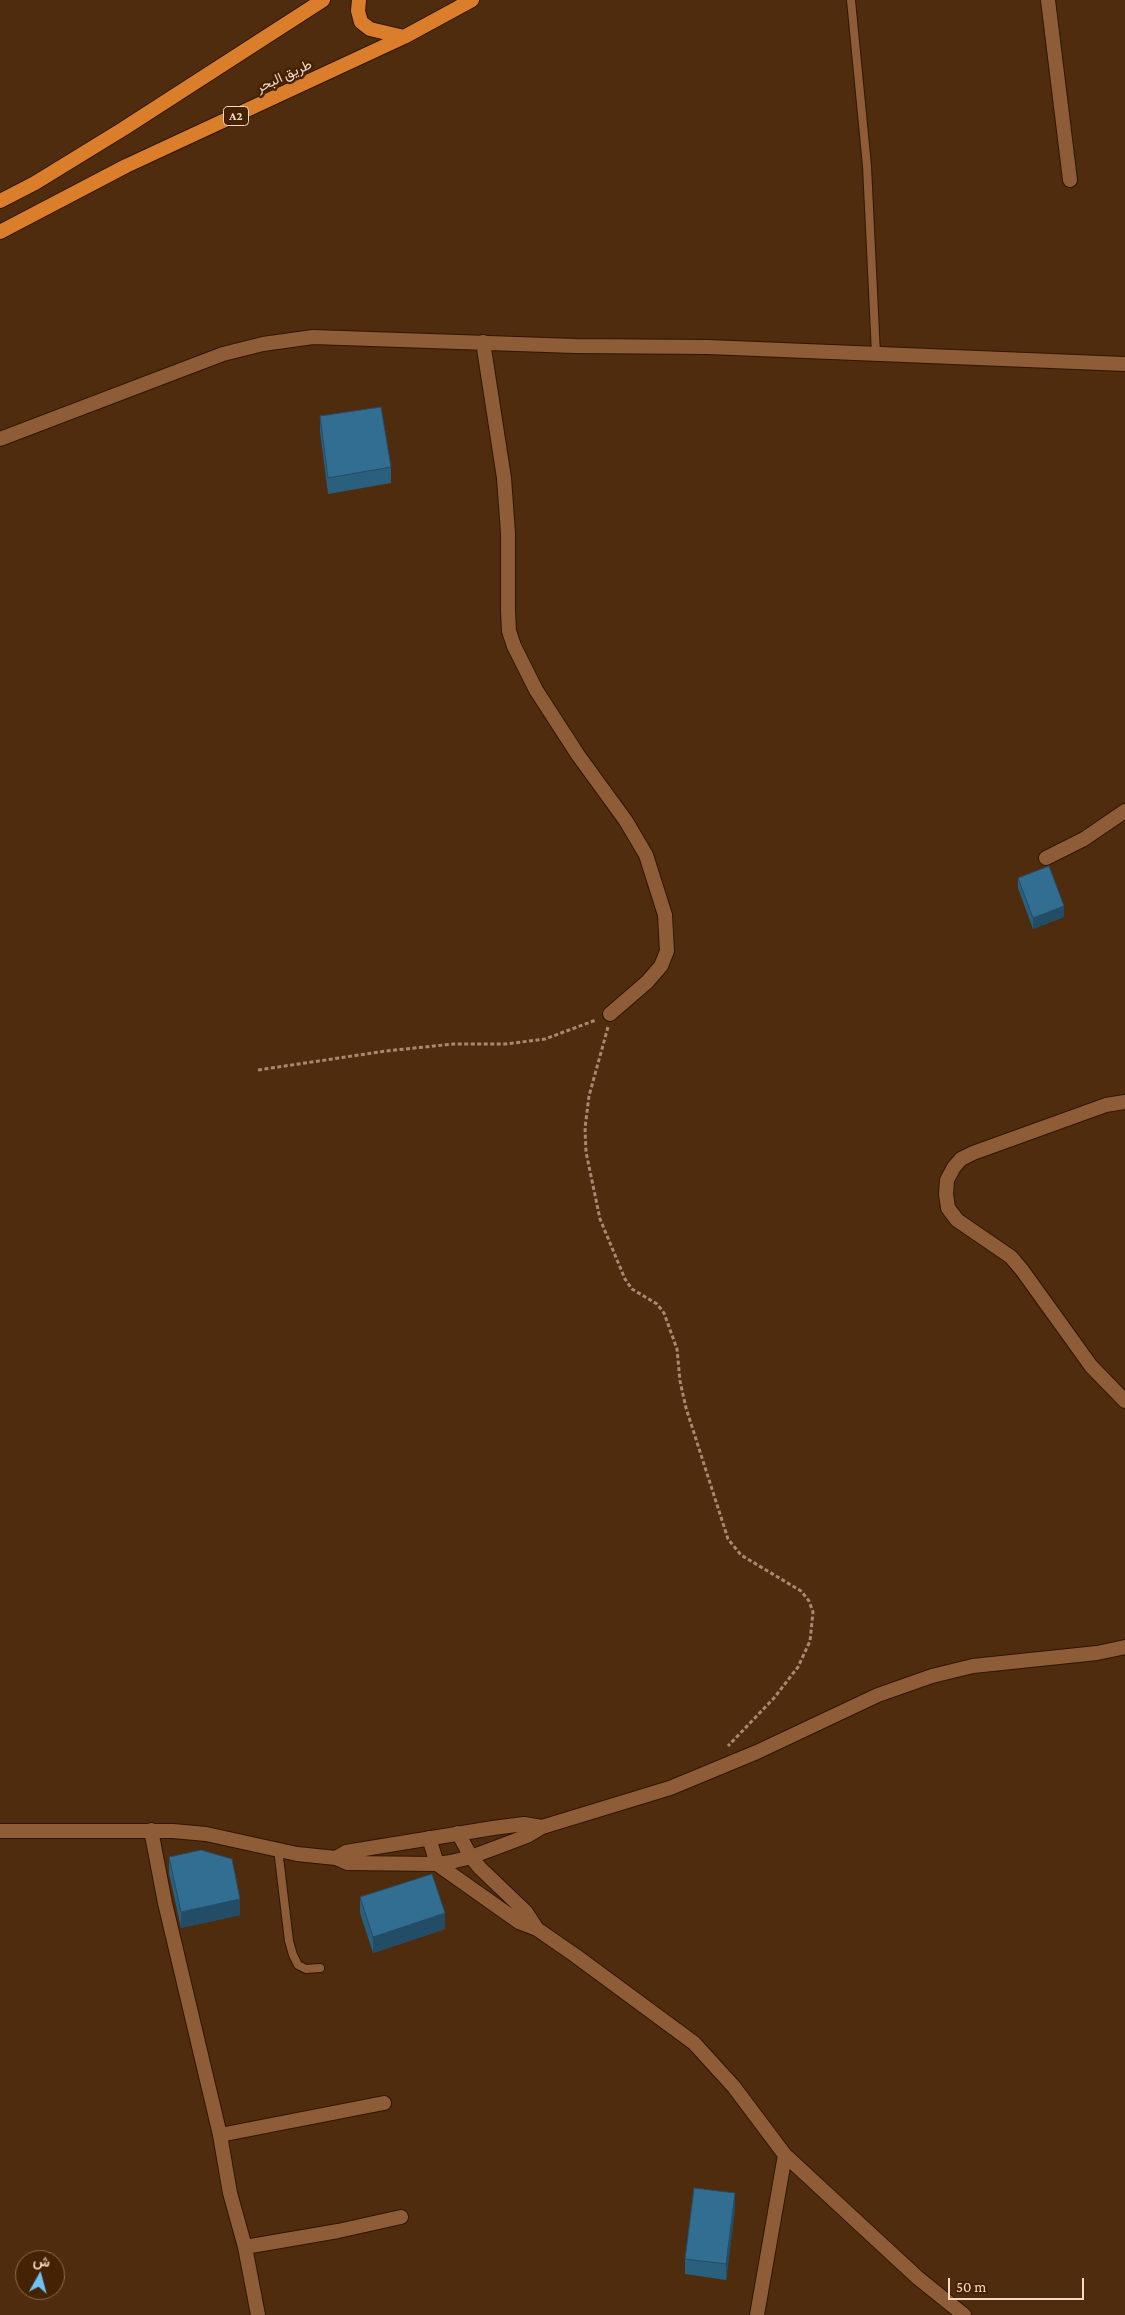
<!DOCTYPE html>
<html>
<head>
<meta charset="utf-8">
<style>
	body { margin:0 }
	#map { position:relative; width:1125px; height:2315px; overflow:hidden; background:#4f2c0e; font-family:"Crimson Pro",Vazirmatn,serif }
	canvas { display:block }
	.north { position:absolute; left:15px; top:2250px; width:50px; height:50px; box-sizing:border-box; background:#442203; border:1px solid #8b6b51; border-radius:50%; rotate:7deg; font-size:14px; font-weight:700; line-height:20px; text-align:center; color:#f5d9c5 }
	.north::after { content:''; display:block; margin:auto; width:18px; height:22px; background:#6fc2f4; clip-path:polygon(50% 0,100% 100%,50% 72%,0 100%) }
	.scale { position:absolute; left:948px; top:2278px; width:136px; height:22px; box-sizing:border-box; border:2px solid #f5d9c5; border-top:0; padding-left:6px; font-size:15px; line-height:18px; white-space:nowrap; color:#f5d9c5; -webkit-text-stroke:4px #442203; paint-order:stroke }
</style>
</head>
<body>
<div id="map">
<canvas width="1125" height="2315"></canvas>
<div class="north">ش</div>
<div class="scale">50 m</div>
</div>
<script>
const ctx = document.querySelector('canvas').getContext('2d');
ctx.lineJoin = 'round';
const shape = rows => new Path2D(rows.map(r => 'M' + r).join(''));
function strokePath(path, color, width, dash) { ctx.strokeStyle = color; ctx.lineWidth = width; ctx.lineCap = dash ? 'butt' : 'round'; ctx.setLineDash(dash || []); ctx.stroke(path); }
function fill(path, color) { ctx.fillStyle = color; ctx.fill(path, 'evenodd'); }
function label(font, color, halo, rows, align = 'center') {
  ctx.font = font + ' "Crimson Pro",Vazirmatn,serif'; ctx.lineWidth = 5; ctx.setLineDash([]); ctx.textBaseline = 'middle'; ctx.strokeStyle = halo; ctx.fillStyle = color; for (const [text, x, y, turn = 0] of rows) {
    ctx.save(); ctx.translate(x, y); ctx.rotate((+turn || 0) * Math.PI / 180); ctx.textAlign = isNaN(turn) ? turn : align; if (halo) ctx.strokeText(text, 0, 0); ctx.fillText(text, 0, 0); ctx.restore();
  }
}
const service = shape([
	[851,0,867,166,876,354],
	[278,1849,289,1941,293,1955,298,1965,306,1969,320,1968]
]);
const minor = shape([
	[1048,0,1070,180],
	[483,342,504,478,508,533,508,611,509,631,514,646,536,690,578,755,626,821,646,855,665,915,667,951,661,966,647,982,610,1014],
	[0,439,223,354,263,344,313,337,575,346,708,347,1125,364],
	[1046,858,1084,839,1125,811],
	[1125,1102,1106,1105,973,1153,961,1159,954,1167,947,1180,946,1194,948,1208,957,1220,1011,1257,1022,1270,1091,1366,1125,1401],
	[151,1830,165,1903,220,2135,230,2193,245,2247,258,2315],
	[0,1831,173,1831,206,1834,297,1854,336,1858,347,1863,437,1864,451,1862,471,1857,527,1836,542,1827,670,1788,757,1752,878,1695,932,1676,973,1666,1097,1653,1125,1647],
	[458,1833,471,1857,480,1868,526,1912,537,1929],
	[429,1838,437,1864,519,1922,537,1929,576,1956,694,2043,734,2087,785,2155,918,2278,964,2315],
	[336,1858,346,1852,493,1828,524,1824,542,1827],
	[220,2135,384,2103],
	[245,2247,338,2231,401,2217],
	[757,2315,785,2155]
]);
const trunk = shape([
	[359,0,358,11,361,22,370,29,404,37],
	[0,201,35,183,123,129,323,0],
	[0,232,126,166,404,37,472,0]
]);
strokePath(service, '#2f1603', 10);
strokePath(minor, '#2f1603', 16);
strokePath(trunk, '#2f1603', 16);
strokePath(shape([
	[608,1027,589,1096,585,1128,586,1152,600,1219,625,1279,632,1289,657,1304,664,1313,677,1349,680,1381,686,1408,728,1539,741,1555,801,1591,809,1601,813,1612,810,1641,798,1667,774,1698,728,1746],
	[258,1070,386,1051,453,1044,506,1044,545,1039,596,1020]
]), '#a88870', 3, [4, 2.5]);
strokePath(service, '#8e5d37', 8);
strokePath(minor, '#8e5d37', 14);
strokePath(trunk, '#da7e2b', 14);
fill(shape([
	[320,416,391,467,391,483,328,494,320,432],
	[1018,878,1064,917,1033,929,1018,888],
	[169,1857,240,1915,181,1928,169,1873],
	[360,1897,445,1929,373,1953,360,1913],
	[735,2209,726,2280,685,2274,685,2259]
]), '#2b5f7e');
fill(shape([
	[1064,906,1064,917,1033,929,1033,918],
	[240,1899,240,1915,181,1928,181,1912],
	[445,1913,445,1929,373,1953,373,1937],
	[735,2193,735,2209,726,2280,726,2264]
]), '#234d66');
const building = shape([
	[381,407,391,467,328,478,320,416,381,407],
	[1049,866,1064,906,1033,918,1018,878,1049,866],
	[201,1850,232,1859,240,1899,181,1912,169,1857,201,1850],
	[432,1874,445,1913,373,1937,360,1897,432,1874],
	[694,2188,735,2193,726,2264,685,2259,694,2188]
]);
fill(building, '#326e92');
strokePath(building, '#234d66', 1);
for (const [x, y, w] of [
	[236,116,25]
]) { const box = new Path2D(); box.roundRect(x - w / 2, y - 9.5, w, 19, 4); ctx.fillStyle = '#442203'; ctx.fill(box); strokePath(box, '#f5d9c5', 1); }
label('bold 12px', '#f5d9c5', null, [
	["A2",236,116]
]);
label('14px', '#f5d9c5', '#442203', [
	["طريق البحر",284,76,-25]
]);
</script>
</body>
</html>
